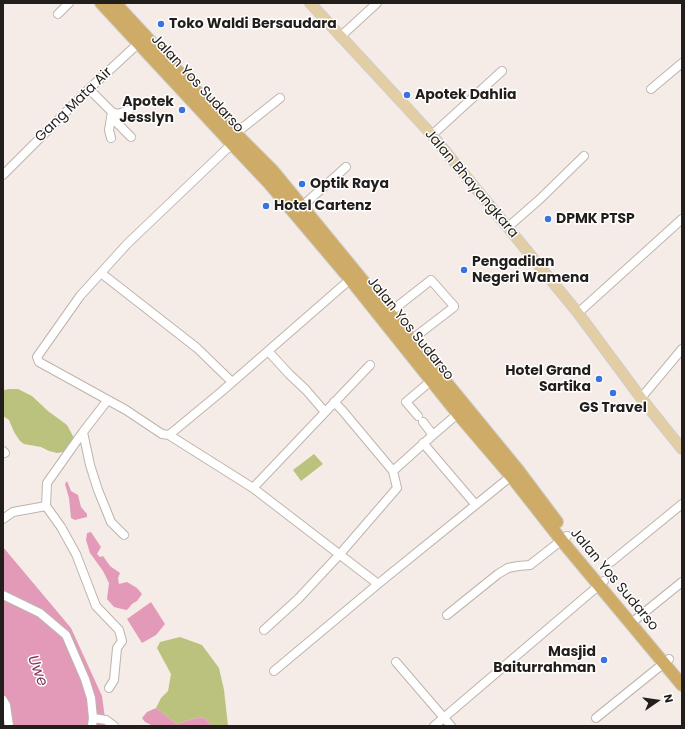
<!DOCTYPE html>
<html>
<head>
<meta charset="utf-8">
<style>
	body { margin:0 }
	#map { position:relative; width:685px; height:729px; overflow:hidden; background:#f6ece7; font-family:Poppins,sans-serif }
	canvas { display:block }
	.frame { position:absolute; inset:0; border:4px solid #221e1c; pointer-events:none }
	.north { position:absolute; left:637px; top:681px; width:40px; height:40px; -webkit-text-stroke:3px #fff; paint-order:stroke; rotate:77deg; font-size:11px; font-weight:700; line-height:16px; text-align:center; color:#221e1c }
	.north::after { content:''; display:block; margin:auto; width:14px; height:18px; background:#221e1c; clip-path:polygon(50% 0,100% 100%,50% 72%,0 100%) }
</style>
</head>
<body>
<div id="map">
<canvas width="685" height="729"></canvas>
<div class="frame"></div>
<div class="north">N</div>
</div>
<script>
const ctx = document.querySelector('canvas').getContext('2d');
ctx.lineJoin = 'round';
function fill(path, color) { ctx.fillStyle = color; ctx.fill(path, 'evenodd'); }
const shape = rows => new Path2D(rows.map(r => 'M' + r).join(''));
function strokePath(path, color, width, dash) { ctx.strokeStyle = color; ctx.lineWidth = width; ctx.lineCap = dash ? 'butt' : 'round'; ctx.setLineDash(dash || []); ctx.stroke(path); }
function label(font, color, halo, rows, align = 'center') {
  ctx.font = font + ' Poppins,sans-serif'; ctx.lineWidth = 3; ctx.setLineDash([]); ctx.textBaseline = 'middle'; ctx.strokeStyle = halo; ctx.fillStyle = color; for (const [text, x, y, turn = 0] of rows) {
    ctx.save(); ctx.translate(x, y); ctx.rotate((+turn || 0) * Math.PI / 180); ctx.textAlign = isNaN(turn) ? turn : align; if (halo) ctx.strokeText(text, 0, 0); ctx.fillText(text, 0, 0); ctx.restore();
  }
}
fill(shape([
	[10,389,18,389,32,396,48,411,67,425,75,440,70,451,57,453,49,451,41,447,24,444,20,441,14,432,9,420,3,416,3,390],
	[314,454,323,464,301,481,293,470],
	[180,637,202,645,219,668,224,690,228,726,212,726,204,717,192,719,177,724,156,708,161,698,168,691,171,674,157,648,160,642]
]), '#bac27e');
fill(shape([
	[67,481,71,491,78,495,81,507,87,514,87,517,75,520,71,518,69,498,65,484],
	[91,532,101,547,97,554,100,557,103,556,110,566,120,573,118,578,119,584,127,582,137,588,142,594,137,601,132,604,128,609,126,610,114,607,107,599,109,583,103,571,90,553,86,540,87,533],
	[3,547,71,628,102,696,106,726,3,726],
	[151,602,165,624,156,635,142,643,127,619],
	[156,708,177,724,192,719,204,717,212,726,153,726,145,722,142,718,147,712]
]), '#e29ab8');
const minor = shape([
	[58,14,69,3],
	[340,37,377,3],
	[89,89,112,112,109,130,111,138],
	[651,89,682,63],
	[112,112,118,114,129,110],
	[111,117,131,137],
	[236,133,280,98],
	[432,135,502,71],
	[234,142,127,244,80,296,37,357,39,362,126,410,162,434,169,435,253,488,378,584],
	[3,175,89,89,141,41],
	[299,209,346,167],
	[508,227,540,199,584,156],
	[101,273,197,348,232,382],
	[389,313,431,280,454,306,454,307,411,340],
	[578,313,682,219],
	[268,351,289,374,306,390,325,412],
	[641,398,682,349],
	[107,401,83,432,90,465,98,490,111,522,124,535],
	[334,402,342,410,393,471,433,435],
	[418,416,406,402,432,380],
	[423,422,433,435,461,411],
	[83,432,47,483,46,506,61,527,76,554,96,606,119,630,122,641,117,648,114,680,109,688],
	[169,435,221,392,354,276],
	[423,443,475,504],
	[3,451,5,453],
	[253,488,370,365],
	[3,519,13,512,46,506],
	[611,562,682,504],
	[3,595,40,613,66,635,85,679,91,698,93,718,92,726],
	[447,615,498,574,508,568,518,566,530,565,567,536],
	[635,620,682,582],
	[264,630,298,599,340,554,397,488,393,471],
	[396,662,451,726],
	[274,671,378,584,515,473],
	[3,700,6,705,9,726],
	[93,718,106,720,114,726],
	[596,718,669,659],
	[434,726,604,581]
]);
const major = shape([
	[310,3,432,135,578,313,641,398,682,449]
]);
const highway = shape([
	[101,3,232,144,268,182,350,279,458,414,511,476,562,541,682,685],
	[115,3,240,138,273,171,518,470,557,522]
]);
strokePath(minor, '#bdb4ae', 10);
strokePath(major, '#cececd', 12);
strokePath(highway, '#cececd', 14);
strokePath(minor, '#fff', 8);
strokePath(major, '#e2cda4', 10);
strokePath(highway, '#ceac67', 12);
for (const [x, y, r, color] of [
	[161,24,4,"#3972e1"],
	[407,95,4,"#3972e1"],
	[182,110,4,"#3972e1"],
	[302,184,4,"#3972e1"],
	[266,206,4,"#3972e1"],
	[548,219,4,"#3972e1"],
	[464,270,4,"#3972e1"],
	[599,379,4,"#3972e1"],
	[613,393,4,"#3972e1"],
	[604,660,4,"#3972e1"]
]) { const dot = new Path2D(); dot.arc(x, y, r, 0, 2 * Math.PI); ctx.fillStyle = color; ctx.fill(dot); strokePath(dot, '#fff', 1.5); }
label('bold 14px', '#221e1c', '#fff', [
	["Toko Waldi Bersaudara",169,24],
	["Apotek Dahlia",415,95],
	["Apotek",174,102,"right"],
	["Jesslyn",174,118,"right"],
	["Optik Raya",310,184],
	["Hotel Cartenz",274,206],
	["DPMK PTSP",556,219],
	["Pengadilan",472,262],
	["Negeri Wamena",472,278],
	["Hotel Grand",591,371,"right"],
	["Sartika",591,387,"right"],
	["GS Travel",613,408,"center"],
	["Masjid",596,652,"right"],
	["Baiturrahman",596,668,"right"]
], 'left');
label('14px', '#221e1c', '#fff', [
	["Jalan Yos Sudarso",197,84,47],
	["Gang Mata Air",74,105,-44],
	["Jalan Bhayangkara",471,184,50],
	["Jalan Yos Sudarso",410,329,51],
	["Jalan Yos Sudarso",614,580,50]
]);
label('italic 15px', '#86325b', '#fff', [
	["Uwe",37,671,69]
]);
</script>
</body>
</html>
